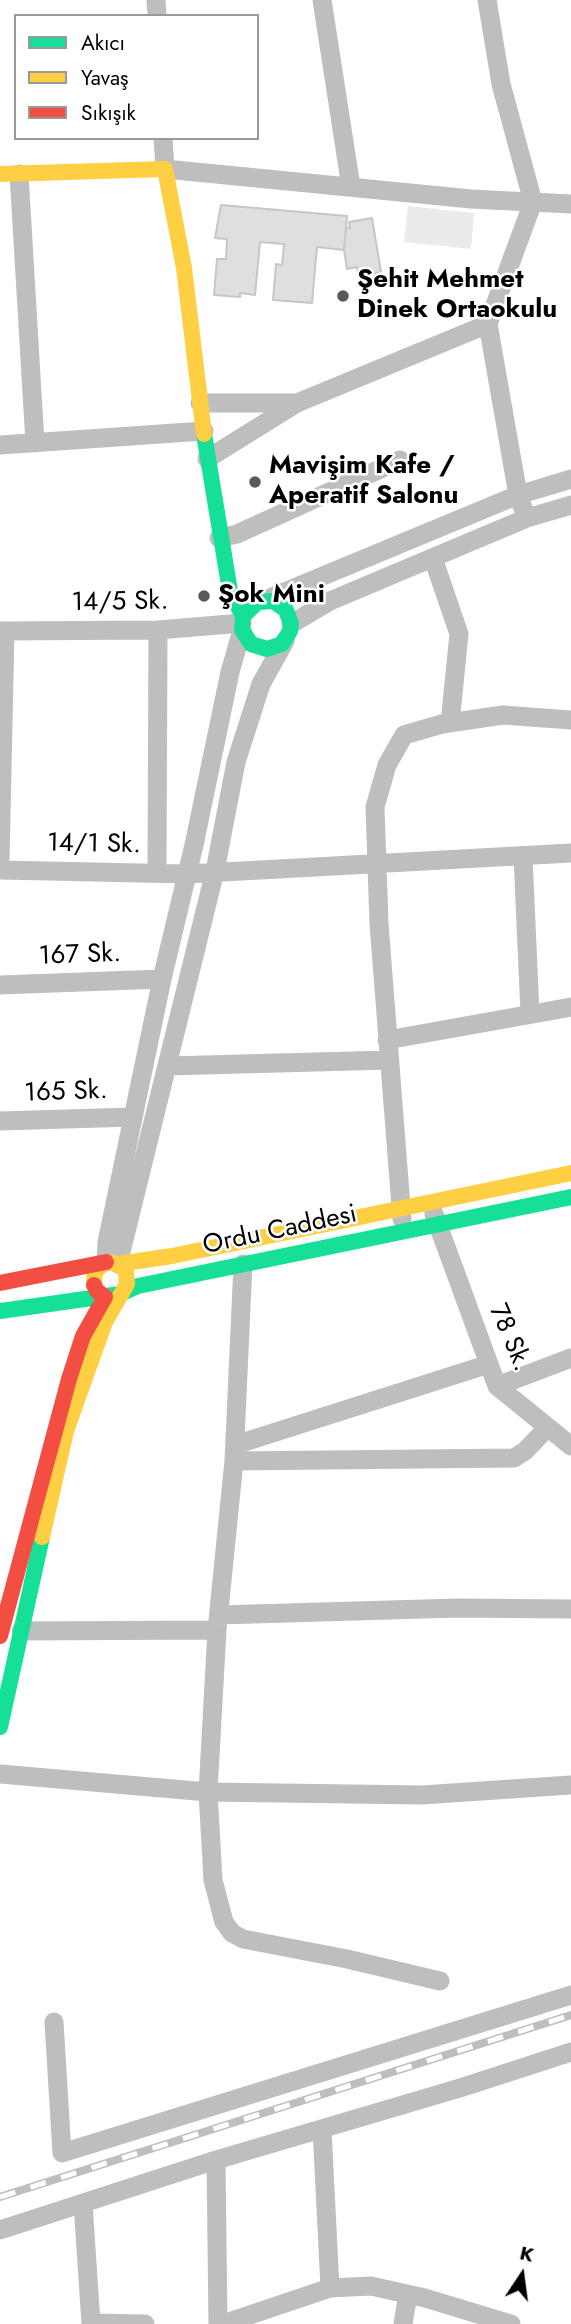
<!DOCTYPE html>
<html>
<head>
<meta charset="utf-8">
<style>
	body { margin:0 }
	#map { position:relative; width:571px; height:2324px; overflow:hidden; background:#fff; font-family:Jost,sans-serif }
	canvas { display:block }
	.legend { position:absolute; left:14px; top:14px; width:245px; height:126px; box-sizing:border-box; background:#fff; border:2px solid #999; margin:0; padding:9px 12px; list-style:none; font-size:21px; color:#000 }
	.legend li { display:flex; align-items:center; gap:14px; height:35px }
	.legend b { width:35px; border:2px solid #999 }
	.north { position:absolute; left:487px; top:2240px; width:70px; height:70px; -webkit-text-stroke:5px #fff; paint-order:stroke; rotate:13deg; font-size:19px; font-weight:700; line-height:28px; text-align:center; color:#000 }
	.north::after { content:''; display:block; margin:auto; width:24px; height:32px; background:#000; clip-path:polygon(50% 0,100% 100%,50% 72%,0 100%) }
</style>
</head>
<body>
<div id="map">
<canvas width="571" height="2324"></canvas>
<ul class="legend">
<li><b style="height:9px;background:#16e098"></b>Akıcı</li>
<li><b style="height:9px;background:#ffcf43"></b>Yavaş</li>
<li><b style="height:9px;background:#f24e42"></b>Sıkışık</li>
</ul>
<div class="north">K</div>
</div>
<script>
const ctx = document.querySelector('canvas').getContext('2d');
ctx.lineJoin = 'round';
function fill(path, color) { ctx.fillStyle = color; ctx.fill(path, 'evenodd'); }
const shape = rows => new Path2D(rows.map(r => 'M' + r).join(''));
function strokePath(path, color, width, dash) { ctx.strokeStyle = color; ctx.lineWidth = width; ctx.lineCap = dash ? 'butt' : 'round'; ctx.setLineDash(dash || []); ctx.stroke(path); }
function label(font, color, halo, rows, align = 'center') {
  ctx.font = font + ' Jost,sans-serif'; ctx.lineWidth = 5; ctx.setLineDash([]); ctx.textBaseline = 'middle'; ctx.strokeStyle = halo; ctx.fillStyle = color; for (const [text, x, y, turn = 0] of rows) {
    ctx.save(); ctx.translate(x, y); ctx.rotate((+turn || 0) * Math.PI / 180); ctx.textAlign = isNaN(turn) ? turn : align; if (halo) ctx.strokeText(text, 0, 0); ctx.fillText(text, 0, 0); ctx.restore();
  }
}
fill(shape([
	[408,206,474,213,471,249,404,242]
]), '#ebebeb');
const building = shape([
	[221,205,347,216,344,250,317,247,312,303,273,300,276,264,282,265,284,244,260,242,255,295,240,293,240,297,214,295,217,259,226,259,227,239,215,238,221,205],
	[372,218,381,272,358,276,357,267,347,269,344,250,346,228,350,228,349,222,372,218]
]);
fill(building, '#dfdfdf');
strokePath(building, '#c6c6c6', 2);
strokePath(shape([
	[156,0,157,16],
	[322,0,351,187],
	[487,0,501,84,533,202,488,324,518,495,527,518],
	[163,138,165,169,471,199,571,204],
	[19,174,35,443],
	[200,403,297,403,488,324],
	[0,445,204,431],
	[207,459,297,403],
	[219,538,237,534,400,460],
	[433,558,459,634,450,723],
	[265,600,518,495,571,479],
	[291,624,330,601,527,518,571,505],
	[0,631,158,630,242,623],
	[523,856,530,1014],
	[0,861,5,631],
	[0,870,187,874,571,853],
	[157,873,158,630],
	[0,985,162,979],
	[387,1040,571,1007],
	[167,1066,389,1060],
	[0,1121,133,1117],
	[434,1214,497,1386,571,1446],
	[402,1219,379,924,375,807,387,765,404,735,442,724,503,715,571,720],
	[106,1262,107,1242,162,979,194,845,230,672,242,630],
	[118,1264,215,871,236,762,261,684,285,641],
	[497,1386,571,1358],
	[235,1445,489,1364],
	[234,1461,514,1458,525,1451,548,1427],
	[219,1615,458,1608,571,1609],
	[21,1631,217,1630],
	[0,1774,208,1792,217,1630,234,1461,243,1264],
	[440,1981,347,1959,243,1939,232,1933,224,1922,213,1880,208,1792,422,1795,571,1785],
	[54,2022,62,2153,571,1995],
	[322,2129,330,2288],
	[216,2160,218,2324],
	[83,2203,91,2324],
	[0,2230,216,2160,460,2088,571,2052],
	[91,2323,145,2324],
	[223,2324,330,2288,371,2286,425,2298,511,2324],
	[403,2324,408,2294]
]), '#bebebe', 19);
strokePath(shape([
	[204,434,230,591,243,616,242,630,251,644,267,649,282,644,290,631,291,624,286,610,273,601,258,602,243,616],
	[0,1311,120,1294,138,1286,571,1197],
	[0,1727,42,1537]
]), '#16e098', 16);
strokePath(shape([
	[0,174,165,169,184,268,204,434],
	[118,1264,172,1256,571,1173],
	[42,1537,66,1431,105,1322,127,1284,126,1271,118,1264,106,1262,95,1271,94,1285]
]), '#ffcf43', 16);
strokePath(shape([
	[0,1283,106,1262],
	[0,1636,69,1379,83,1336,105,1297,97,1291,94,1285]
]), '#f24e42', 16);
const rail = shape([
	[0,2197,571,2015]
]);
strokePath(rail, '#bebebe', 8);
strokePath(rail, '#fff', 5, [16]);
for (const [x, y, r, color] of [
	[343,296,7,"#595959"],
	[255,482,7,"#595959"],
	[204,596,7,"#595959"]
]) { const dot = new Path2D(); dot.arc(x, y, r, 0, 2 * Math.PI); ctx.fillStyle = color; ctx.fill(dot); strokePath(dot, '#fff', 2.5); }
label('bold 26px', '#000', '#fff', [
	["Şehit Mehmet",357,281],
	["Dinek Ortaokulu",357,311],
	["Mavişim Kafe /",269,467],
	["Aperatif Salonu",269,497],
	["Şok Mini",218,596]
], 'left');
label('26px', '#000', '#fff', [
	["14/5 Sk.",120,603,-1],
	["14/1 Sk.",94,845,1],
	["167 Sk.",80,956,-2],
	["165 Sk.",66,1093,-2],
	["Ordu Caddesi",280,1231,-12],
	["78 Sk.",509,1338,67]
]);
</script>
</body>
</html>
